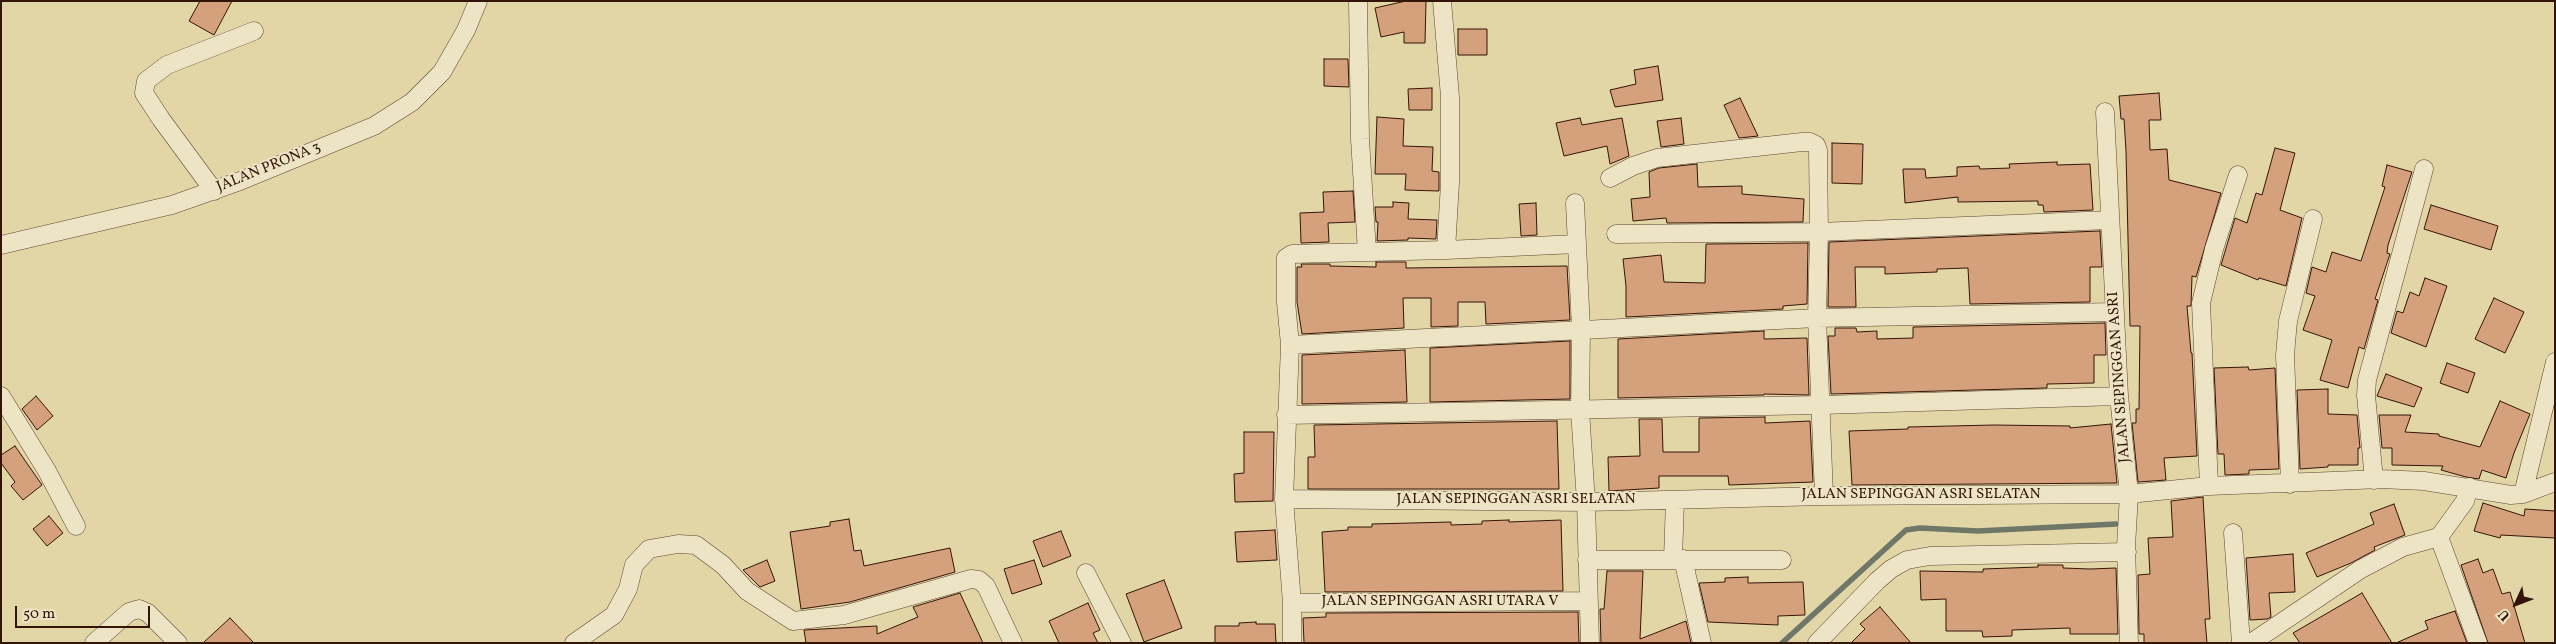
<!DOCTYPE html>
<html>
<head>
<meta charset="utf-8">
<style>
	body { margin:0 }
	#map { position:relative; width:2556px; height:644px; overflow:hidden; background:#e2d5a6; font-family:Vollkorn,serif }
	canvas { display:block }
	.frame { position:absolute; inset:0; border:2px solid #331508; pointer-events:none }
	.north { position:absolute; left:2491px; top:579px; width:50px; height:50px; -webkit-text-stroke:4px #ece4c5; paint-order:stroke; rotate:227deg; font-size:14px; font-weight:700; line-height:20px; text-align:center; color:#331508 }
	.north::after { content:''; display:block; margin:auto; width:18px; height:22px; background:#331508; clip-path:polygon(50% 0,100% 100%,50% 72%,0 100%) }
	.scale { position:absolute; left:15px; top:606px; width:135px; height:22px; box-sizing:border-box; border:2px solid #331508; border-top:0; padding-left:6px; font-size:15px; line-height:18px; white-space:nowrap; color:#331508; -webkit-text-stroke:4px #ece4c5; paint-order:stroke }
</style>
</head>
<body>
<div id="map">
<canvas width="2556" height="644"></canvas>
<div class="frame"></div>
<div class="north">U</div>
<div class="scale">50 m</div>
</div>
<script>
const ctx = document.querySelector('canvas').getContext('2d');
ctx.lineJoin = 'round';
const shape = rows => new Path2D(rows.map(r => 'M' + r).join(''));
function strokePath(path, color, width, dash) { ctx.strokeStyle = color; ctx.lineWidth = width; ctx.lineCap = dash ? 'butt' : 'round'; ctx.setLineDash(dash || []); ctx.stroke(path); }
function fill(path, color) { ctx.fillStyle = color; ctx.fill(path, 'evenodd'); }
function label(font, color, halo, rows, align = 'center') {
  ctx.font = font + ' Vollkorn,serif'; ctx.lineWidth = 4; ctx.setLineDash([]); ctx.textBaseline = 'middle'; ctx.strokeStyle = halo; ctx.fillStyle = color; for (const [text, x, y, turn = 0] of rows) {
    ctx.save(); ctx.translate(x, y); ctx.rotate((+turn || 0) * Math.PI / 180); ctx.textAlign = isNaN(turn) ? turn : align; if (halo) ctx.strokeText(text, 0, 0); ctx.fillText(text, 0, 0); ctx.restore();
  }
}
strokePath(shape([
	[1782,643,1906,530,1920,528,1978,531,2116,524]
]), '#6e7768', 5.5);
const building = shape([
	[200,1,232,1,214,35,189,21,200,1],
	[1406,1,1426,1,1425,43,1404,43,1404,32,1381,37,1375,8,1406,1],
	[1458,29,1487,29,1487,55,1458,55,1458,29],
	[1324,59,1348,59,1349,87,1324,86,1324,59],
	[1658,66,1663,100,1615,107,1610,90,1636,84,1634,70,1658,66],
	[1432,88,1432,110,1409,110,1408,89,1432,88],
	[2159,93,2161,120,2149,120,2150,150,2167,149,2169,180,2221,193,2196,277,2192,276,2191,306,2187,306,2191,353,2192,353,2197,456,2164,458,2166,480,2138,482,2132,423,2136,423,2136,409,2139,409,2140,326,2130,326,2126,151,2124,119,2121,119,2119,96,2159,93],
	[1740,98,1758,136,1739,138,1724,105,1740,98],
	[1377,117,1404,119,1403,146,1433,147,1432,171,1439,172,1439,191,1405,190,1406,174,1375,174,1377,117],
	[1580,118,1582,125,1622,118,1629,156,1610,164,1607,146,1564,156,1556,123,1580,118],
	[1681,118,1684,144,1661,147,1657,121,1681,118],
	[1832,143,1863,144,1862,184,1832,183,1832,143],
	[2275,148,2295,153,2280,210,2302,218,2286,286,2259,278,2258,280,2221,265,2235,218,2247,223,2256,193,2262,195,2275,148],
	[2057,162,2057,165,2090,164,2093,210,2044,212,2043,205,2038,205,2038,201,1958,202,1958,197,1905,203,1903,169,1925,169,1926,178,1957,176,1957,167,1979,166,1980,169,2010,168,2009,164,2057,162],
	[1697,164,1698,187,1742,186,1742,194,1804,199,1803,222,1667,223,1666,218,1633,221,1631,199,1650,197,1649,172,1659,168,1697,164],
	[2387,165,2412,172,2388,245,2387,253,2390,254,2375,299,2378,300,2364,349,2359,347,2348,388,2320,380,2332,340,2303,330,2315,296,2306,293,2312,267,2326,272,2332,252,2361,261,2385,187,2382,186,2387,165],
	[1353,191,1355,222,1328,223,1329,242,1301,243,1300,213,1324,212,1323,192,1353,191],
	[1393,202,1409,203,1408,219,1437,220,1436,239,1408,238,1408,240,1377,241,1378,222,1376,222,1375,207,1393,207,1393,202],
	[1536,203,1537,235,1521,236,1519,204,1536,203],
	[2431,205,2498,226,2491,250,2424,229,2431,205],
	[2100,231,2102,267,2090,267,2090,302,1970,304,1968,268,1937,269,1937,272,1885,274,1885,267,1855,267,1856,307,1828,307,1829,242,2100,231],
	[1808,243,1807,304,1783,306,1783,309,1626,317,1626,286,1623,259,1661,255,1664,282,1705,283,1706,244,1808,243],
	[1376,262,1406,262,1406,268,1567,266,1570,320,1486,324,1485,302,1458,302,1458,326,1431,327,1431,298,1403,298,1404,328,1302,334,1297,302,1297,267,1302,267,1301,264,1330,264,1330,266,1376,267,1376,262],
	[2425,278,2447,286,2426,347,2391,333,2397,311,2403,313,2410,292,2419,296,2425,278],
	[2494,298,2524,312,2505,353,2475,339,2494,298],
	[2105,323,2106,355,2094,355,2094,383,2047,384,2047,388,1831,394,1828,336,1835,336,1835,328,1856,328,1857,332,1877,331,1877,339,1913,338,1913,327,2105,323],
	[1764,331,1764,339,1807,338,1809,395,1764,394,1764,395,1618,398,1618,339,1764,331],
	[1570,341,1570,399,1430,402,1430,348,1570,341],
	[1405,350,1407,402,1302,404,1302,355,1405,350],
	[2447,363,2475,373,2468,393,2440,383,2447,363],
	[2248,367,2249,370,2275,368,2279,469,2249,470,2249,474,2225,475,2224,454,2218,454,2214,368,2248,367],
	[2386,374,2422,388,2414,407,2377,396,2386,374],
	[2328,389,2328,414,2357,415,2360,448,2358,448,2358,465,2328,465,2328,467,2300,469,2297,390,2328,389],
	[36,396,53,416,37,430,22,409,36,396],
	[2500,401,2530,414,2514,453,2506,478,2482,470,2479,479,2466,477,2441,470,2443,466,2392,465,2392,448,2382,448,2379,415,2411,415,2405,432,2439,434,2439,436,2480,447,2500,401],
	[1765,417,1765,423,1810,421,1813,482,1729,485,1728,476,1659,476,1659,488,1609,491,1608,457,1640,456,1639,419,1662,419,1663,452,1699,452,1699,418,1765,417],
	[1557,421,1559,489,1308,489,1308,457,1315,457,1314,425,1557,421],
	[2111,424,2117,483,1852,485,1849,431,1908,429,1908,427,1994,425,2070,426,2070,428,2111,424],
	[1244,432,1274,432,1273,501,1235,502,1234,474,1244,473,1244,432],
	[15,446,42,485,23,500,11,486,15,482,1,463,1,455,15,446],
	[2203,497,2210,619,2205,619,2207,643,2144,643,2144,634,2139,634,2138,575,2150,574,2148,538,2173,537,2171,501,2203,497],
	[2483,503,2524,516,2525,509,2555,511,2555,538,2501,535,2500,538,2474,531,2483,503],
	[2394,504,2405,535,2374,547,2375,550,2351,563,2317,577,2306,553,2374,524,2370,513,2394,504],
	[49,516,63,533,47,546,33,529,49,516],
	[849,519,854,551,861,550,864,566,950,548,955,572,850,602,801,609,790,532,830,526,830,522,849,519],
	[1509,520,1509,522,1561,520,1563,591,1325,592,1322,532,1348,530,1348,527,1372,527,1372,524,1451,522,1451,525,1482,524,1482,521,1509,520],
	[1275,530,1277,560,1237,562,1235,532,1275,530],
	[1061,531,1071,556,1043,567,1033,541,1061,531],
	[2293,554,2295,592,2269,593,2271,617,2267,619,2250,620,2246,558,2293,554],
	[2478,559,2483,573,2493,569,2502,594,2510,592,2525,643,2488,643,2461,565,2478,559],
	[767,560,775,581,760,587,743,570,767,560],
	[1034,560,1042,584,1012,594,1004,569,1034,560],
	[2038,565,2063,565,2063,568,2090,569,2116,568,2118,634,2070,634,2070,628,2012,630,2012,636,1983,637,1982,631,1946,631,1946,599,1921,600,1920,571,1983,572,1983,569,2038,567,2038,565],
	[1607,571,1643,571,1640,639,1686,621,1691,643,1601,643,1600,609,1604,609,1607,571],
	[1748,577,1748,583,1803,582,1805,615,1778,616,1778,625,1708,622,1699,583,1725,582,1725,578,1748,577],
	[1164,580,1182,628,1144,642,1126,594,1164,580],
	[960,593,983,643,806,643,804,630,877,626,877,634,918,617,913,607,960,593],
	[2362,593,2392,643,2300,643,2293,633,2362,593],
	[1088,603,1100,630,1093,633,1098,643,1059,643,1049,621,1088,603],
	[1880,607,1911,643,1851,643,1865,629,1860,624,1880,607],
	[2455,611,2467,643,2396,643,2428,629,2425,621,2455,611],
	[1578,612,1579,643,1304,643,1303,618,1326,617,1326,613,1578,612],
	[230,618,254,643,203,643,230,618],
	[1256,622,1256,624,1275,624,1276,643,1215,643,1215,626,1239,626,1239,623,1256,622]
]);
fill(building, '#d5a07c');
strokePath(building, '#331508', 1);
const street = shape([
	[1358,1,1360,139,1367,252],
	[1442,1,1450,97,1450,183,1446,250],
	[2105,112,2119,396,2129,494,2126,547,2129,643],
	[1610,178,1633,166,1657,158,1802,142,1810,142,1816,145,1818,150,1819,232,1616,234],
	[214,191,161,119,144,93,146,81,167,65,254,31],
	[1575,203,1581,329,1580,410,1586,502,1590,643],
	[1,245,172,205,240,181,374,126,412,102,442,72,466,30,478,1],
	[1290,345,1817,318,2114,312],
	[1,396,47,471,76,526],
	[1286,415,1821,405,2119,396],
	[2374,480,2366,395,2367,380,2424,169],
	[2290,484,2285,355,2288,321,2313,219],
	[2209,486,2201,303,2214,249,2238,175],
	[2523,494,2555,362],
	[1824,496,1817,318,1819,232,2110,220],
	[1284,499,1586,502,1824,496,2129,494,2209,486,2381,479,2424,481,2511,495,2523,494,2555,482],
	[2233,533,2241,643],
	[2439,537,2478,643],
	[1673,559,1675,500],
	[1683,559,1702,643],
	[1587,560,1782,560],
	[1086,573,1122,643],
	[1292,603,1588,601],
	[94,643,129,612,139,609,148,613,178,643],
	[574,643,614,615,628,589,634,565,649,549,678,544,696,545,723,565,747,591,793,621,844,615,971,579,979,580,986,586,1013,643],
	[1292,643,1292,603,1284,499,1290,345,1286,302,1286,258,1292,254,1446,250,1577,244],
	[1817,643,1877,581,1891,569,1907,560,1930,556,2127,552],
	[2251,643,2361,569,2403,547,2439,537,2465,501,2469,487]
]);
strokePath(street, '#5f4530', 19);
strokePath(street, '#ece4c5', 18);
label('15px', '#331508', '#ece4c5', [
	["JALAN PRONA 3",269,168,-22],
	["JALAN SEPINGGAN ASRI",2120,377,-94],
	["JALAN SEPINGGAN ASRI SELATAN",1921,495],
	["JALAN SEPINGGAN ASRI SELATAN",1516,500],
	["JALAN SEPINGGAN ASRI UTARA V",1440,602]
]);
</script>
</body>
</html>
